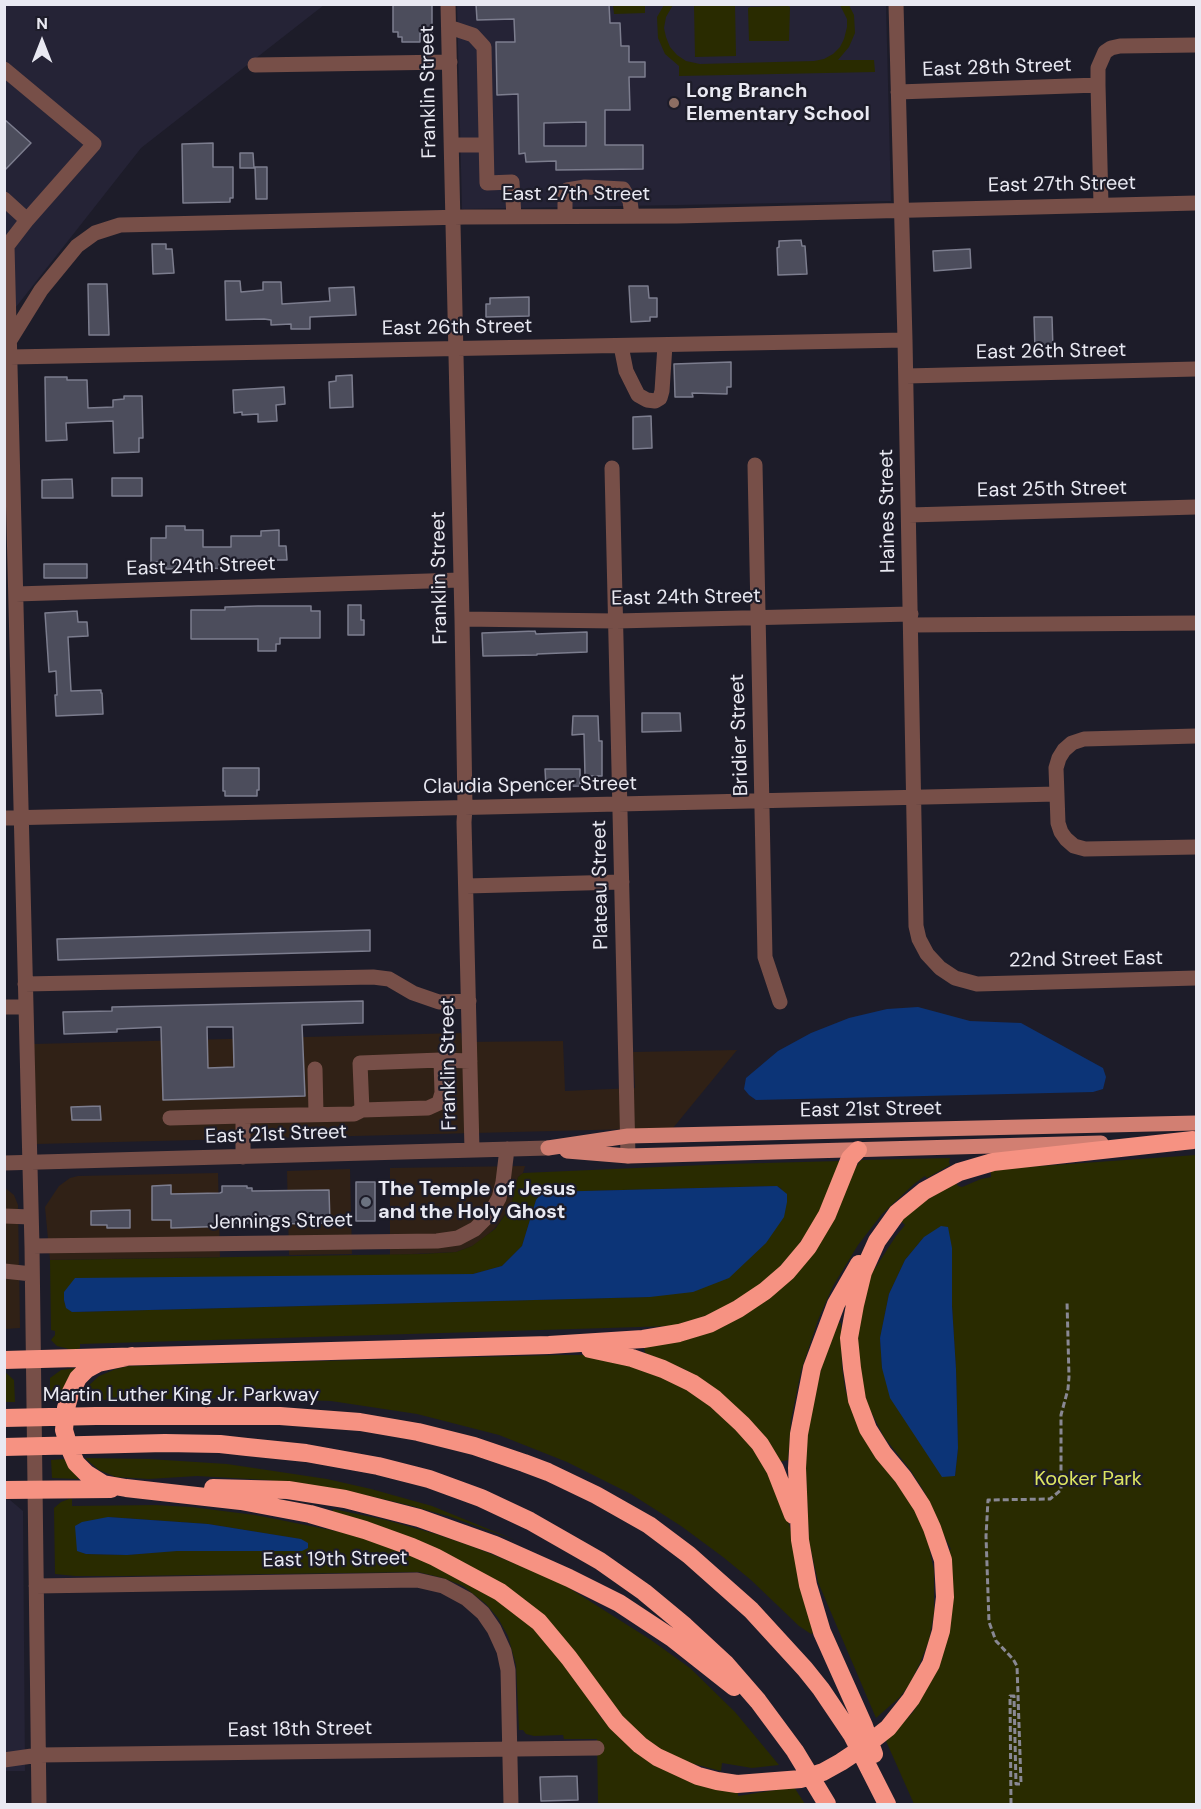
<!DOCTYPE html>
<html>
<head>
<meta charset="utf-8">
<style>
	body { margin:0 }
	#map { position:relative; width:1201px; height:1809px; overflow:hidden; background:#1d1c29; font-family:"DM Sans",sans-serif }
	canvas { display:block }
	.frame { position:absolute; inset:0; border:6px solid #e9e9f2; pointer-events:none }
	.north { position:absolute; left:12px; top:12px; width:60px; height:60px; -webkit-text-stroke:4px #1d1c29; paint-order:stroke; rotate:0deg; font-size:16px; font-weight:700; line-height:24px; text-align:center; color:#e9e9f2 }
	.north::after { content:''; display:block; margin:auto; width:21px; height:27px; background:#e9e9f2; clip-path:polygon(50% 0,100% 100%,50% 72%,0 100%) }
</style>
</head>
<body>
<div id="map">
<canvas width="1201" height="1809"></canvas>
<div class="frame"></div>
<div class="north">N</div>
</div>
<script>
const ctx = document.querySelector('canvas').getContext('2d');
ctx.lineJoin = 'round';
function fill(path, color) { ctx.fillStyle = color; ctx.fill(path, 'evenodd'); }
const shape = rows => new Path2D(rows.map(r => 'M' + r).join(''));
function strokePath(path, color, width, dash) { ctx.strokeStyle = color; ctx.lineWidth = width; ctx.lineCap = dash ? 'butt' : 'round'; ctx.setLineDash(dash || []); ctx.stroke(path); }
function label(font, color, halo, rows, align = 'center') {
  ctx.font = font + ' "DM Sans",sans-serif'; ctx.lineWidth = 4.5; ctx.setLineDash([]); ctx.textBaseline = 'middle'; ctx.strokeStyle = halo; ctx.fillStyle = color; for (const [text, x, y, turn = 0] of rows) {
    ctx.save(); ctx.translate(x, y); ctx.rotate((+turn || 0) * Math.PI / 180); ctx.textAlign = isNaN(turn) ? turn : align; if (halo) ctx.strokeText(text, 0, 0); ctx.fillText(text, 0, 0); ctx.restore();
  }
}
fill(shape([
	[461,1033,462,1042,563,1041,565,1091,635,1088,633,1052,737,1050,673,1128,36,1144,34,1044],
	[525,1166,523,1173,518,1177,511,1206,494,1229,483,1239,472,1246,456,1252,390,1255,390,1168],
	[350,1169,352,1254,289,1255,287,1171],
	[218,1173,220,1257,50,1260,45,1207,59,1186,70,1178,78,1176],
	[4,1187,14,1195,18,1205,20,1328,5,1329]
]), '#302116');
fill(shape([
	[5,5,324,5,141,148,5,321],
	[457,5,886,5,891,201,462,209],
	[5,1499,10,1500,23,1511,25,1771,5,1771]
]), '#252336');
fill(shape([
	[613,5,645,5,645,13,614,14],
	[664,5,673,5,666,17,664,28,666,37,670,47,677,55,686,61,700,64,814,61,824,59,833,54,840,47,844,39,847,27,847,19,840,5,849,5,854,15,855,33,849,47,838,60,874,60,875,72,679,76,679,66,665,54,658,38,657,17],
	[694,5,735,5,736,56,695,57],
	[788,6,790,7,789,41,749,41,748,8,750,7],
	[1196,1155,1196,1804,914,1804,886,1741,913,1712,920,1701,927,1683,945,1553,951,1549,943,1534,925,1493,911,1471,884,1437,866,1402,855,1340,870,1276,896,1236,905,1225,901,1221,922,1203,956,1182,958,1186,962,1187,981,1179,991,1177,991,1171,1012,1168],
	[924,1237,952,1248,952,1306,956,1369,958,1448,955,1476,882,1368,880,1338,889,1294,905,1260],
	[950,1158,949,1162,950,1165,927,1178,925,1176,914,1184,882,1214,858,1245,833,1286,818,1320,801,1371,791,1420,788,1460,779,1462,703,1381,684,1369,645,1353,644,1345,750,1310,861,1160],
	[840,1161,816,1220,802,1241,776,1271,744,1297,708,1315,673,1326,80,1344,80,1348,73,1350,57,1346,51,1340,55,1335,55,1331,51,1330,50,1260,420,1254,456,1252,472,1246,495,1229,511,1206,518,1177,523,1173,727,1164],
	[777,1186,782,1189,650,1297,72,1312,66,1307,64,1300,64,1292,473,1274,502,1266,522,1246,536,1200,545,1192],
	[834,1321,841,1323,842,1367,845,1389,852,1409,885,1466,919,1515,928,1542,934,1571,934,1613,929,1640,920,1663,909,1685,900,1697,876,1718,818,1582,809,1541,804,1433],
	[557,1355,593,1355,609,1358,681,1383,733,1424,761,1459,785,1509,818,1631,811,1634,799,1626,751,1580,723,1557,681,1526,631,1494,567,1462,499,1435,417,1414,331,1401,252,1398,80,1400,85,1389,99,1376,116,1369,128,1366],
	[76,1368,61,1392,57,1401,50,1401,50,1378,61,1370],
	[5,1372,14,1380,15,1402,5,1402],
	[85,1458,149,1459,227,1464,327,1479,371,1489,432,1506,515,1540,451,1517,412,1506,365,1495,267,1480,197,1476,149,1479,116,1477,99,1470],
	[64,1459,78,1478,78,1479,52,1478,51,1460],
	[69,1499,72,1499,72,1506,155,1505,191,1507,255,1515,356,1535,419,1558,484,1591,528,1621,576,1678,600,1716,624,1741,738,1788,738,1796,794,1787,805,1804,598,1804,597,1739,564,1739,563,1735,534,1736,526,1734,523,1730,519,1730,516,1665,508,1636,498,1618,486,1604,463,1586,443,1578,418,1572,127,1576,75,1576,55,1574,54,1508,61,1502],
	[108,1517,208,1524,300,1539,127,1555,86,1554,77,1550],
	[333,1509,386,1520,436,1534,474,1547,558,1581,651,1640,690,1668,735,1712,779,1765,752,1768,722,1763,721,1771,690,1763,665,1752,632,1729,550,1624,332,1514]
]), '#292b00');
fill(shape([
	[918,1007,970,1021,1021,1023,1103,1068,1106,1077,1103,1089,1093,1092,756,1100,749,1095,744,1089,746,1078,778,1051,811,1033,849,1018,887,1009],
	[777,1186,787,1194,787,1202,784,1217,766,1243,729,1278,693,1292,650,1297,72,1312,66,1308,64,1300,64,1292,75,1278,473,1274,502,1266,522,1246,536,1200,540,1195,545,1192],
	[941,1226,948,1227,952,1248,952,1306,956,1369,958,1448,955,1476,942,1477,890,1398,882,1368,880,1338,889,1294,905,1260,924,1237],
	[108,1517,208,1524,301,1539,308,1543,308,1548,302,1551,177,1551,127,1555,86,1554,77,1551,75,1526,82,1522]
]), '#0c3477');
const building = shape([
	[393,4,432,4,432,33,420,33,420,42,402,42,402,37,398,37,398,32,393,32,393,4],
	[476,4,609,4,610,23,620,23,621,46,629,46,629,62,645,62,645,77,629,77,630,110,605,110,605,145,643,145,643,169,556,170,556,161,526,162,525,153,519,154,518,94,497,95,496,42,515,42,514,19,477,20,476,4],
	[586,122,586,146,544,146,544,123,586,122],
	[4,119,31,143,4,171,4,119],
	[213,143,213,167,233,167,233,198,230,198,230,202,183,203,182,144,213,143],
	[240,153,253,153,254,168,240,168,240,153],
	[255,167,267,167,267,199,256,199,255,167],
	[801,240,802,246,805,246,807,274,778,275,777,248,779,247,779,241,801,240],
	[152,244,166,244,166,249,172,249,174,273,153,274,152,244],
	[970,249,971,268,934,271,933,251,970,249],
	[225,281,240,281,241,292,263,290,263,282,281,282,282,304,330,301,329,288,354,287,356,315,310,317,310,329,291,329,291,324,271,325,271,320,264,319,226,320,225,281],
	[88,284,107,284,109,335,89,335,88,284],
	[629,286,648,286,649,298,657,298,657,317,650,317,650,321,631,322,629,286],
	[529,297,529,316,486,317,486,304,490,304,490,298,529,297],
	[1034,317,1052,317,1053,350,1035,350,1034,317],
	[731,362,731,387,727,387,727,394,692,393,693,397,675,397,674,364,731,362],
	[352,375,353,407,330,408,329,382,336,381,336,376,352,375],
	[45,377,67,377,67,380,87,380,88,408,113,407,113,400,124,399,124,396,142,396,143,438,139,438,139,452,114,453,113,421,66,423,67,440,46,441,45,377],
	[284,387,285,404,276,405,277,421,258,422,258,414,242,415,242,412,234,413,233,390,284,387],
	[651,416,652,448,633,449,633,417,651,416],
	[112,478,142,478,142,496,112,496,112,478],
	[72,479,73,498,42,498,42,480,72,479],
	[166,526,185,526,185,530,203,530,203,547,231,547,231,536,261,536,261,531,279,530,279,546,286,546,287,560,244,560,244,568,166,569,166,562,151,562,151,538,166,538,166,526],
	[44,564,87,564,87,578,44,578,44,564],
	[348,605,361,605,361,620,364,620,364,635,348,635,348,605],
	[258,606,311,606,311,611,320,611,320,638,280,638,280,644,276,644,276,651,258,651,258,639,191,639,191,610,225,610,225,607,258,606],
	[77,611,78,622,87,622,88,636,68,637,71,691,101,690,101,693,102,693,103,714,56,716,55,695,57,695,56,671,49,672,45,613,77,611],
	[535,631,536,634,587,632,587,652,537,654,537,655,483,656,482,633,535,631],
	[642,713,680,713,681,731,642,732,642,713],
	[573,716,598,716,599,741,602,741,602,776,585,776,584,734,572,735,573,716],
	[223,768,259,768,259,790,257,790,257,796,225,796,225,791,223,791,223,768],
	[545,769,580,769,580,786,546,787,545,769],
	[370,930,370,951,58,960,57,939,370,930],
	[363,1001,363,1023,302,1025,305,1096,163,1100,161,1027,117,1029,117,1032,64,1034,63,1012,112,1011,112,1007,363,1001],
	[207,1027,233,1027,234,1067,208,1068,207,1027],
	[100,1106,101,1120,72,1120,71,1107,100,1106],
	[356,1182,375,1182,375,1221,356,1221,356,1182],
	[171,1185,171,1194,220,1193,222,1192,222,1186,247,1186,247,1188,252,1188,252,1191,329,1190,330,1223,279,1224,279,1216,249,1217,249,1223,232,1223,232,1226,171,1228,171,1220,152,1220,152,1186,171,1185],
	[130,1210,130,1228,107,1228,107,1225,91,1225,91,1211,130,1210],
	[577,1776,578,1800,541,1801,540,1777,577,1776]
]);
fill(building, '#4c4d5c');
strokePath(building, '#7c7d8e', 1.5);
strokePath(shape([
	[1011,1804,1010,1696,1014,1696,1016,1784,1021,1784,1017,1666,1013,1659,996,1641,989,1622,986,1536,988,1500,1050,1499,1061,1490,1061,1415,1068,1389,1069,1377,1067,1301]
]), '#898893', 3, [6, 3]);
strokePath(shape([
	[448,4,462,619,465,808,464,822,472,1150],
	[896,4,905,340,916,926,919,939,927,954,940,968,955,978,977,984,1196,978],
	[449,27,473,35,484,47,487,183,512,182,514,217],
	[255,65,450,62],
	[4,69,94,144,27,220,7,246,32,1246,39,1804],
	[898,92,1098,85],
	[452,145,486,145],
	[4,199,27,220],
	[1101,205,1098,85,1098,68,1105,52,1111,48,1120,46,1196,45],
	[565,216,565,192,567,190,585,187,623,189,630,201,632,216],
	[10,340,41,290,77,246,95,233,120,225,465,217,677,216,1196,203],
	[621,346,626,371,638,395,647,400,655,401,660,398,662,391,665,345],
	[10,357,905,340],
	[906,376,1196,369],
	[755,465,765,957,780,1002],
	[612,468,628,1156],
	[909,515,1196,507],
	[16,594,460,580],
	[462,619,616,621,911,614],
	[911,625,1196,623],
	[1196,736,1084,739,1072,743,1064,750,1059,758,1056,768,1058,823,1061,832,1066,839,1074,846,1085,849,1196,847],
	[4,818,1057,794],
	[466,886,622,882],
	[25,984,373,977,389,979,413,993,439,1002,469,1001],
	[4,1007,25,1007],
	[315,1069,316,1114],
	[362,1110,360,1063,441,1060],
	[243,1116,354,1114,362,1110,428,1108,439,1103,442,1093,441,1060,470,1061],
	[170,1118,243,1116,243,1157],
	[4,1163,548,1148],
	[4,1216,31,1217],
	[32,1246,437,1241,458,1238,475,1229,490,1214,499,1198,503,1182,507,1149],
	[4,1271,32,1274],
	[36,1586,417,1580,443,1586,467,1599,483,1613,494,1629,504,1651,508,1670,511,1804],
	[4,1760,39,1755,597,1748]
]), '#774f48', 15);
strokePath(shape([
	[548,1148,628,1136,1196,1123],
	[567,1151,628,1156,1101,1143]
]), '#d27f72', 15);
strokePath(shape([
	[859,1264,836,1304,812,1368,799,1434,797,1468,800,1540,808,1585,822,1632,864,1726,874,1754],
	[590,1349,632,1358,663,1369,692,1383,715,1399,742,1424,760,1444,775,1469,793,1515],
	[132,1356,98,1363,87,1369,78,1378,70,1394,66,1408,64,1430,69,1447,76,1463,87,1474,103,1484,126,1488,241,1501,310,1514,365,1530,412,1547,435,1557,500,1592,539,1622,569,1658,616,1722,640,1745,657,1757,698,1776,717,1781,737,1784,801,1779,823,1772,841,1762,865,1746,888,1728,911,1699,931,1664,941,1631,945,1597,943,1560,932,1528,922,1506,903,1477,883,1453,868,1429,857,1400,852,1368,849,1338,855,1305,863,1272,877,1241,897,1213,924,1191,959,1172,993,1162,1193,1140],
	[4,1360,549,1345,643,1339,679,1333,709,1324,738,1309,765,1291,787,1272,808,1247,827,1215,850,1158,858,1150],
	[4,1418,96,1416,280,1416,360,1422,418,1432,474,1446,524,1463,548,1472,596,1495,649,1525,689,1555,751,1610,805,1669,821,1689,852,1735,887,1804],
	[4,1447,165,1443,220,1444,247,1447,306,1453,378,1466,429,1479,481,1498,530,1521,600,1561,644,1592,685,1626,725,1663,758,1701,795,1751,827,1804],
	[213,1488,288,1490,345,1499,419,1518,495,1545,569,1578,619,1603,672,1638,734,1687],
	[4,1490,111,1489]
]), '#f69282', 18);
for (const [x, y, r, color] of [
	[674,103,6,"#8d6e63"],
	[366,1202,6,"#6b7280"]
]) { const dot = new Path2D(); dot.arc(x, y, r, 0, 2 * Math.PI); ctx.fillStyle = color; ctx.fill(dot); strokePath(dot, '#1d1c29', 2); }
label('20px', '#e9e9f2', '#1d1c29', [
	["East 28th Street",997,68,-2],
	["Franklin Street",429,92,-91],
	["East 27th Street",1062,185,-1],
	["East 27th Street",576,195],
	["East 26th Street",457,328,-1],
	["East 26th Street",1051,352,-1],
	["East 25th Street",1052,490,-1],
	["Haines Street",888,511,-91],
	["East 24th Street",201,567,-2],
	["Franklin Street",440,578,-91],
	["East 24th Street",686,598,-1],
	["Bridier Street",740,735,-92],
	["Claudia Spencer Street",530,786,-1],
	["Plateau Street",601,885,-91],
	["22nd Street East",1086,960,-1],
	["Franklin Street",449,1064,-91],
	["East 21st Street",871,1110,-1],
	["East 21st Street",276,1135,-2],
	["Jennings Street",281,1222,-1],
	["Martin Luther King Jr. Parkway",181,1396],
	["East 19th Street",335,1560,-1],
	["East 18th Street",300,1730,-1]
]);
label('bold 20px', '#e9e9f2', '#1d1c29', [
	["Long Branch",686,92],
	["Elementary School",686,115],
	["The Temple of Jesus",378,1190],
	["and the Holy Ghost",378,1213]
], 'left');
label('20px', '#dde561', '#1d1c29', [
	["Kooker Park",1088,1480]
]);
</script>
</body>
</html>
